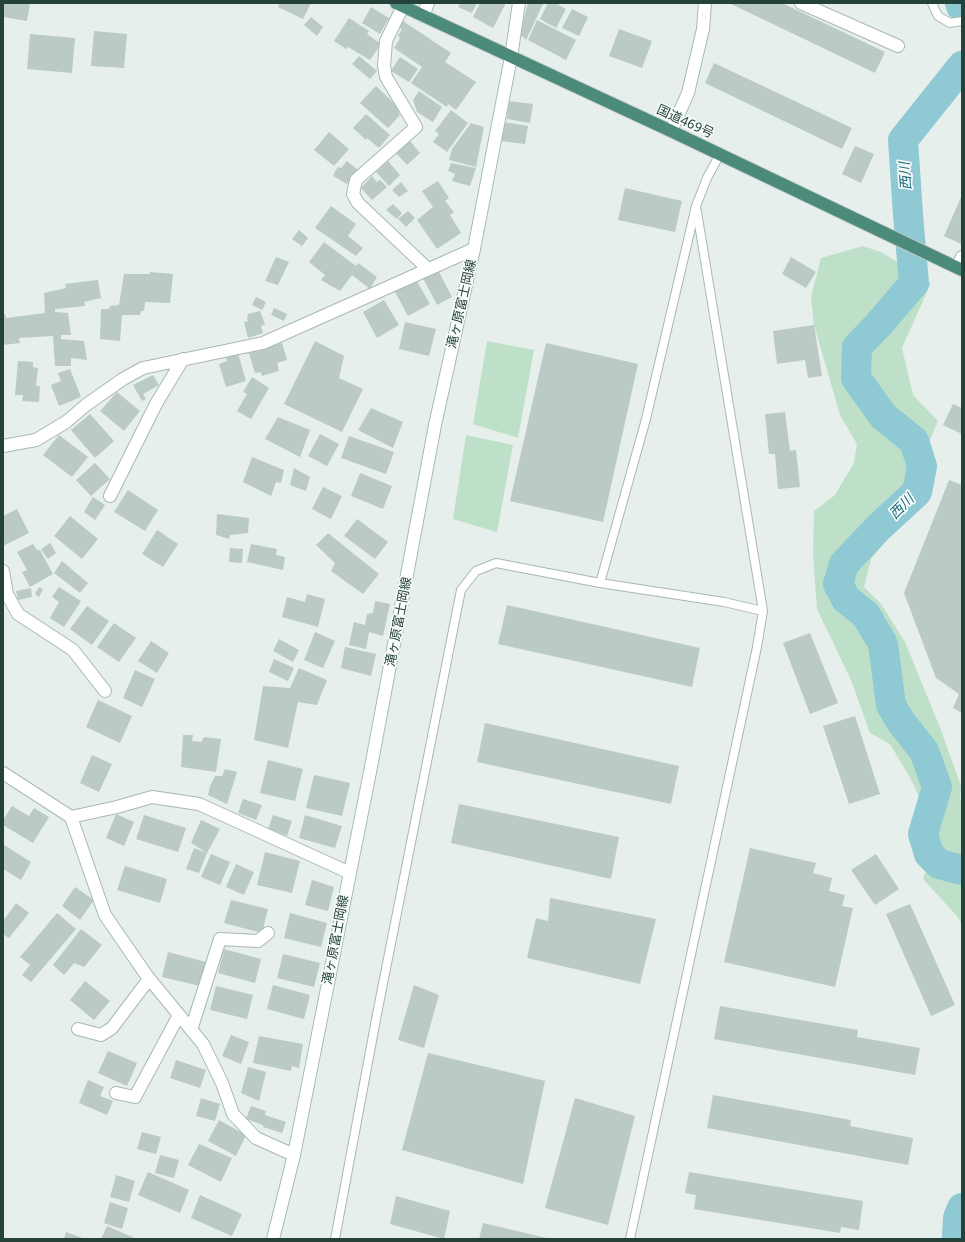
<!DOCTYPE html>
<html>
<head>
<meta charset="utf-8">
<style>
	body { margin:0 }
	#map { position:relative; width:965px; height:1242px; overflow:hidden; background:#e6efeb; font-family:"Noto Sans",sans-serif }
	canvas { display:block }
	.frame { position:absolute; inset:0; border:4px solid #24423a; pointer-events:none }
</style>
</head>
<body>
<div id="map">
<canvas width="965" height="1242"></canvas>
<div class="frame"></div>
</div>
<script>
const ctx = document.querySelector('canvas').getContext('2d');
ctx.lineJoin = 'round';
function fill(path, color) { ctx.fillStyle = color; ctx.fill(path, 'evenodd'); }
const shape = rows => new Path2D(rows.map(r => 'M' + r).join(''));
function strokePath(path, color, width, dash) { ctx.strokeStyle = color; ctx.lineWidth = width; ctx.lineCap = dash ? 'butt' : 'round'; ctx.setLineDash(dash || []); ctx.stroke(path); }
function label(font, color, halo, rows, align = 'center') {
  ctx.font = font + ' "Noto Sans","Noto Sans JP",sans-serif'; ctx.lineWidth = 3.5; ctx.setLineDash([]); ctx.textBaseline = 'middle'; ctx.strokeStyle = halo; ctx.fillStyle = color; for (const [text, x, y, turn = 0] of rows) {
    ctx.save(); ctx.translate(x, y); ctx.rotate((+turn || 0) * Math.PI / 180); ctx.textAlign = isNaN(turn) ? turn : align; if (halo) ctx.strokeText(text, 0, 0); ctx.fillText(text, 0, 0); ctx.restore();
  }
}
fill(shape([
	[863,246,881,252,931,283,902,348,913,395,938,421,886,541,871,559,864,587,881,604,905,642,941,730,961,786,960,799,962,801,962,924,956,915,923,879,937,841,913,783,890,744,870,733,851,680,817,609,813,555,814,511,835,495,854,463,857,444,840,415,814,325,811,297,821,258],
	[487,341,534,350,518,438,473,424],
	[466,435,513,445,497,532,453,519],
	[962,1210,962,1239,953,1239]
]), '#bfe0c8');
strokePath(shape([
	[960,3,961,6],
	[962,66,903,140,908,215,914,283,879,324,857,347,856,378,883,416,914,441,922,466,917,492,878,528,844,564,838,584,846,599,866,615,883,644,891,705,901,722,924,751,937,787,923,834,929,854,939,864,962,870],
	[959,1239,957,1236,958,1218,962,1208]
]), '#8ec9d4', 30);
fill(shape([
	[3,3,30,3,27,21,3,17],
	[280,3,311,3,303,19,278,7],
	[460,3,477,3,472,13,458,7],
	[480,3,506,3,493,28,473,17],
	[528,3,543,4,526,40,520,34],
	[548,3,555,3,566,9,556,28,540,19],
	[729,3,782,3,885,52,875,73],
	[371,7,389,18,380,34,362,23],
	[572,9,588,17,579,36,562,28],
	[311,17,323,27,317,36,304,25],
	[349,18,369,31,367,34,381,44,370,60,348,47,346,49,334,41],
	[537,20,576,40,566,60,528,40],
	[403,21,451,53,445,62,476,82,456,110,448,104,447,107,411,83,422,67,394,48,400,38,398,36,402,29,399,27],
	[619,29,652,41,642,68,609,56],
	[94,31,127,34,124,68,91,66],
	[30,34,75,38,72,73,27,69],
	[359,56,377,71,370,79,352,64],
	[400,57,418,69,409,82,391,71],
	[714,63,852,128,842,149,705,83],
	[376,86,401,110,398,113,400,115,388,128,360,103],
	[419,91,442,107,433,122,417,112,413,100],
	[509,101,533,104,530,123,507,119],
	[451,110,468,123,447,152,433,142,439,134,435,131],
	[366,114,390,135,379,148,367,138,366,140,353,128],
	[504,122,528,126,525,144,501,141],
	[471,123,484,127,476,167,449,160,452,149],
	[329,132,349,149,334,166,314,150],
	[410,141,420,153,407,165,396,153],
	[855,146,874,154,861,183,842,174],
	[347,161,358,170,347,184,333,176,335,174,334,173,338,167,341,168],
	[388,161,400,175,389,186,376,172],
	[451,163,476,168,470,186,452,181,455,174,448,171],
	[372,176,377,182,380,180,387,187,372,200,361,188],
	[438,181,449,198,445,201,454,212,450,215,461,233,437,249,417,220,433,207,422,191],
	[401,182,408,191,399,197,392,190],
	[625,188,682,201,675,232,618,220],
	[961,197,962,198,961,244,944,236],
	[393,204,402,213,397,219,386,210],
	[331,206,356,224,348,236,363,248,356,256,315,228],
	[408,211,415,218,406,227,398,219],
	[299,230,308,238,302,246,292,239],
	[324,242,356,266,358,263,377,277,370,289,352,275,340,291,321,280,325,275,309,262],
	[276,257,289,262,278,285,265,281],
	[791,257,816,272,806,288,782,274],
	[438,270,452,297,437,305,423,278],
	[150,272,173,274,170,303,145,302,144,311,141,311,140,315,122,315,120,341,100,339,101,309,109,309,110,306,119,305,124,274,150,274],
	[415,278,430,304,408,316,394,290],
	[98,280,101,298,84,302,85,306,55,309,55,312,68,313,71,335,61,335,61,339,84,341,87,360,71,358,71,366,55,366,53,336,19,338,20,343,3,345,3,314,5,314,6,318,45,313,44,293,66,288,65,284],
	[256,297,266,302,262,310,252,305],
	[384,300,399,325,377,338,363,312],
	[274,308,287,314,284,321,271,315],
	[260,311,265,324,261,326,263,333,248,338,244,322,248,321,247,318,248,314],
	[405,322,436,329,429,356,399,349],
	[814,325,822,376,808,378,805,360,777,364,773,331],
	[315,341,344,356,339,378,363,389,342,432,284,404],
	[282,343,287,360,277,363,279,371,262,376,261,372,255,373,249,353],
	[546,343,638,364,603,522,510,501],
	[238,353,246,381,226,387,219,364,227,361,226,357],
	[18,361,33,362,33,367,38,368,36,386,40,386,39,402,22,401,23,395,15,395],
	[70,369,81,397,59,406,51,385,61,381,58,373],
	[153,375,159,385,143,394,146,399,142,401,133,385],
	[252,377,269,388,251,419,237,411,247,394,243,392],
	[117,392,140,411,124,431,100,411],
	[953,404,962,408,962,434,943,425],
	[371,408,403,422,393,448,358,430],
	[785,412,790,451,796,450,800,487,778,489,775,454,769,454,765,414],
	[90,414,114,441,95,458,71,430],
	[278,417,310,430,300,457,265,439],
	[320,434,339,444,327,466,308,456],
	[59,435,88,457,72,477,43,455],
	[349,436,394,452,386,474,341,458],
	[252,457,284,470,281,483,276,482,271,496,243,482],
	[95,463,110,479,91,496,76,480],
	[294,468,310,477,306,491,290,485],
	[360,473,392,486,383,509,351,496],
	[949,480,962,485,962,713,953,708,959,694,936,678,904,593],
	[323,487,342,496,331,519,312,509],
	[128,490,158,510,145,531,114,512],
	[93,497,105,505,95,520,84,512],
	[17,509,29,533,3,546,3,516],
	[217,514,249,518,248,533,230,535,229,539,216,535],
	[70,516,98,539,82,559,54,536],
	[357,519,388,542,375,559,344,536],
	[157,530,178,544,163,567,142,554],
	[328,533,379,574,363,594,331,571,335,563,316,545],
	[50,543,56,553,48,559,41,549],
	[33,544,37,550,40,550,53,574,30,587,22,572,27,570,17,552],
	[251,544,277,549,276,555,285,557,283,570,247,562],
	[230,548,243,549,242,563,229,562],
	[62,561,88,583,80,593,54,573],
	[39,587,43,589,39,597,35,594],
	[59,587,81,601,64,627,50,618,59,602,52,597],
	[31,588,32,597,18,600,16,591],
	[307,594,325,599,318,627,282,617,287,597,305,602],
	[375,601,390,604,383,636,369,632,366,649,349,645,354,622,365,625,367,614,373,613],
	[507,605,700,648,692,687,498,644],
	[87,606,109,621,92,645,70,629],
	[114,623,136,638,119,662,97,647],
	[315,632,335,641,323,668,304,660],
	[810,633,838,703,810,714,783,643],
	[279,639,299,650,293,662,273,651],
	[151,641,169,653,157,673,138,661],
	[345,647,376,654,371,676,341,668],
	[274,659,294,668,288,681,269,672],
	[299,668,327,680,317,705,298,702,288,748,254,740,263,686,290,688],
	[135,670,155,679,142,707,123,698],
	[98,700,132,716,120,743,86,727],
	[855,716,880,794,849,804,823,726],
	[485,723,679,766,671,804,477,762],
	[183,735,193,735,192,741,201,742,204,737,221,739,216,772,181,767],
	[92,755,112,764,99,792,80,783],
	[268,760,303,769,295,801,260,793],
	[225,769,237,772,227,804,208,795,210,786,215,776,222,776],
	[314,775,350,783,342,816,306,808],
	[243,799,262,805,256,820,238,813],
	[459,804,619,837,611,879,451,843],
	[12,806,29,816,34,808,49,817,33,843,3,825,3,820],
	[116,814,134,822,124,846,106,838],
	[144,815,186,828,178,852,136,839],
	[273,815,292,821,287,836,268,829],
	[305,815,342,826,335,848,299,838],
	[201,820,220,829,207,853,199,873,186,869,194,848,207,853,191,843],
	[4,845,31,862,21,880,3,869],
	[750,848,816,863,813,873,832,878,829,891,845,895,842,906,853,908,835,987,724,962],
	[265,852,300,861,292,893,257,885],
	[211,854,230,862,220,885,201,877],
	[876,854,899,889,875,905,851,870],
	[236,864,254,872,244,895,226,887],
	[125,866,167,879,160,903,117,890],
	[312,880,334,887,328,911,305,905],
	[75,887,94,900,80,920,62,906],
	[550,898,656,919,640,984,527,958,536,918,548,921],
	[231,900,268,909,262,933,224,923],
	[16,903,29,913,9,938,3,934,3,921],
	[910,904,955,1005,931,1016,886,914],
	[57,913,76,929,31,982,22,975,30,965,20,957],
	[290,913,327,923,321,947,284,938],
	[81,929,102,945,84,967,74,963,64,975,53,965],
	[224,949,261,959,255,983,218,973],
	[168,952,206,962,200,986,162,977],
	[283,954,320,963,314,987,277,978],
	[85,981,110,1001,94,1020,70,1000],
	[273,985,310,995,304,1019,267,1009],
	[414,985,439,995,424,1048,398,1040],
	[216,986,253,995,247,1019,210,1010],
	[720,1006,858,1030,857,1037,920,1048,915,1075,714,1039],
	[231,1035,249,1042,241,1064,222,1056],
	[259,1036,303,1044,299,1068,292,1066,291,1071,253,1063],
	[108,1051,137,1063,127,1086,98,1073],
	[428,1053,545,1081,523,1184,402,1150],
	[176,1060,206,1070,200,1088,170,1078],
	[248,1067,266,1072,259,1101,241,1093],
	[88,1080,104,1087,100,1096,113,1101,107,1115,79,1103],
	[713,1095,851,1120,850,1126,913,1138,908,1165,707,1128],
	[201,1098,220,1104,215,1121,196,1116],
	[575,1098,635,1116,608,1225,545,1208],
	[251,1106,266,1111,265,1115,286,1122,282,1133,263,1127,263,1125,246,1119],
	[219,1120,246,1135,236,1156,208,1141],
	[142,1132,161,1137,156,1154,137,1149],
	[199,1144,232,1158,221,1182,188,1165],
	[160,1155,179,1160,174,1178,155,1173],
	[148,1172,189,1190,180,1213,138,1195],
	[689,1172,863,1201,859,1230,841,1227,840,1233,694,1209,696,1195,685,1193],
	[116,1175,135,1181,129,1202,110,1197],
	[200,1195,242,1214,232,1236,191,1218],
	[396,1196,450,1211,444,1239,390,1224],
	[110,1202,128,1208,122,1229,104,1223],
	[483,1223,547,1238,547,1239,479,1239],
	[107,1226,137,1239,101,1239],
	[66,1232,85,1239,64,1239]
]), '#bbcac4');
const service = shape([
	[932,3,938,16,950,23,962,21],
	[600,583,646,419,696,206,707,178,720,154],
	[335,1239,377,1014,461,590,476,571,496,563,600,583,724,602,763,611],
	[630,1239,757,647,763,611,696,206]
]);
const minor = shape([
	[801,3,898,46],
	[403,6,386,41,384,66,386,77,416,127,356,180,353,194,358,203,428,269],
	[423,16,428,3],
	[671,131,688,93,703,29,705,3],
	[957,267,962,257],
	[3,446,36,440,66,422,86,405,123,379,143,368,263,343,474,249],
	[110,496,156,404,183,359],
	[3,571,7,594,18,614,73,650,105,691],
	[3,773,71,817,105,915,147,976,203,1044,222,1083,233,1114,256,1138,294,1155],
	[71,817,117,807,152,797,199,804,350,873],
	[78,1029,101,1035,112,1028,149,979],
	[191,1030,220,939,258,941,268,933],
	[116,1093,135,1097,179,1015]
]);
const secondary = shape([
	[273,1239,294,1155,371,767,435,425,474,249,511,57,519,3]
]);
const trunk = shape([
	[396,3,671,131,962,270]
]);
strokePath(service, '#a8b8b2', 10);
strokePath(minor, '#a8b8b2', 14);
strokePath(secondary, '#a4bbb3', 14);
strokePath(trunk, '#c2cac8', 14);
strokePath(service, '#fff', 8);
strokePath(minor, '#fff', 12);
strokePath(secondary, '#fff', 12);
strokePath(trunk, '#4c8a7c', 12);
label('13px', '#24423a', '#f7fbf9', [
	["国道469号",685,122,25],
	["滝ヶ原富士岡線",462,304,-77],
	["滝ヶ原富士岡線",399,622,-79],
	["滝ヶ原富士岡線",336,940,-79]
]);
label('italic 14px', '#1c6f80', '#f7fbf9', [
	["西川",906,176,-94],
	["西川",902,507,-45]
]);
</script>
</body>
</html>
